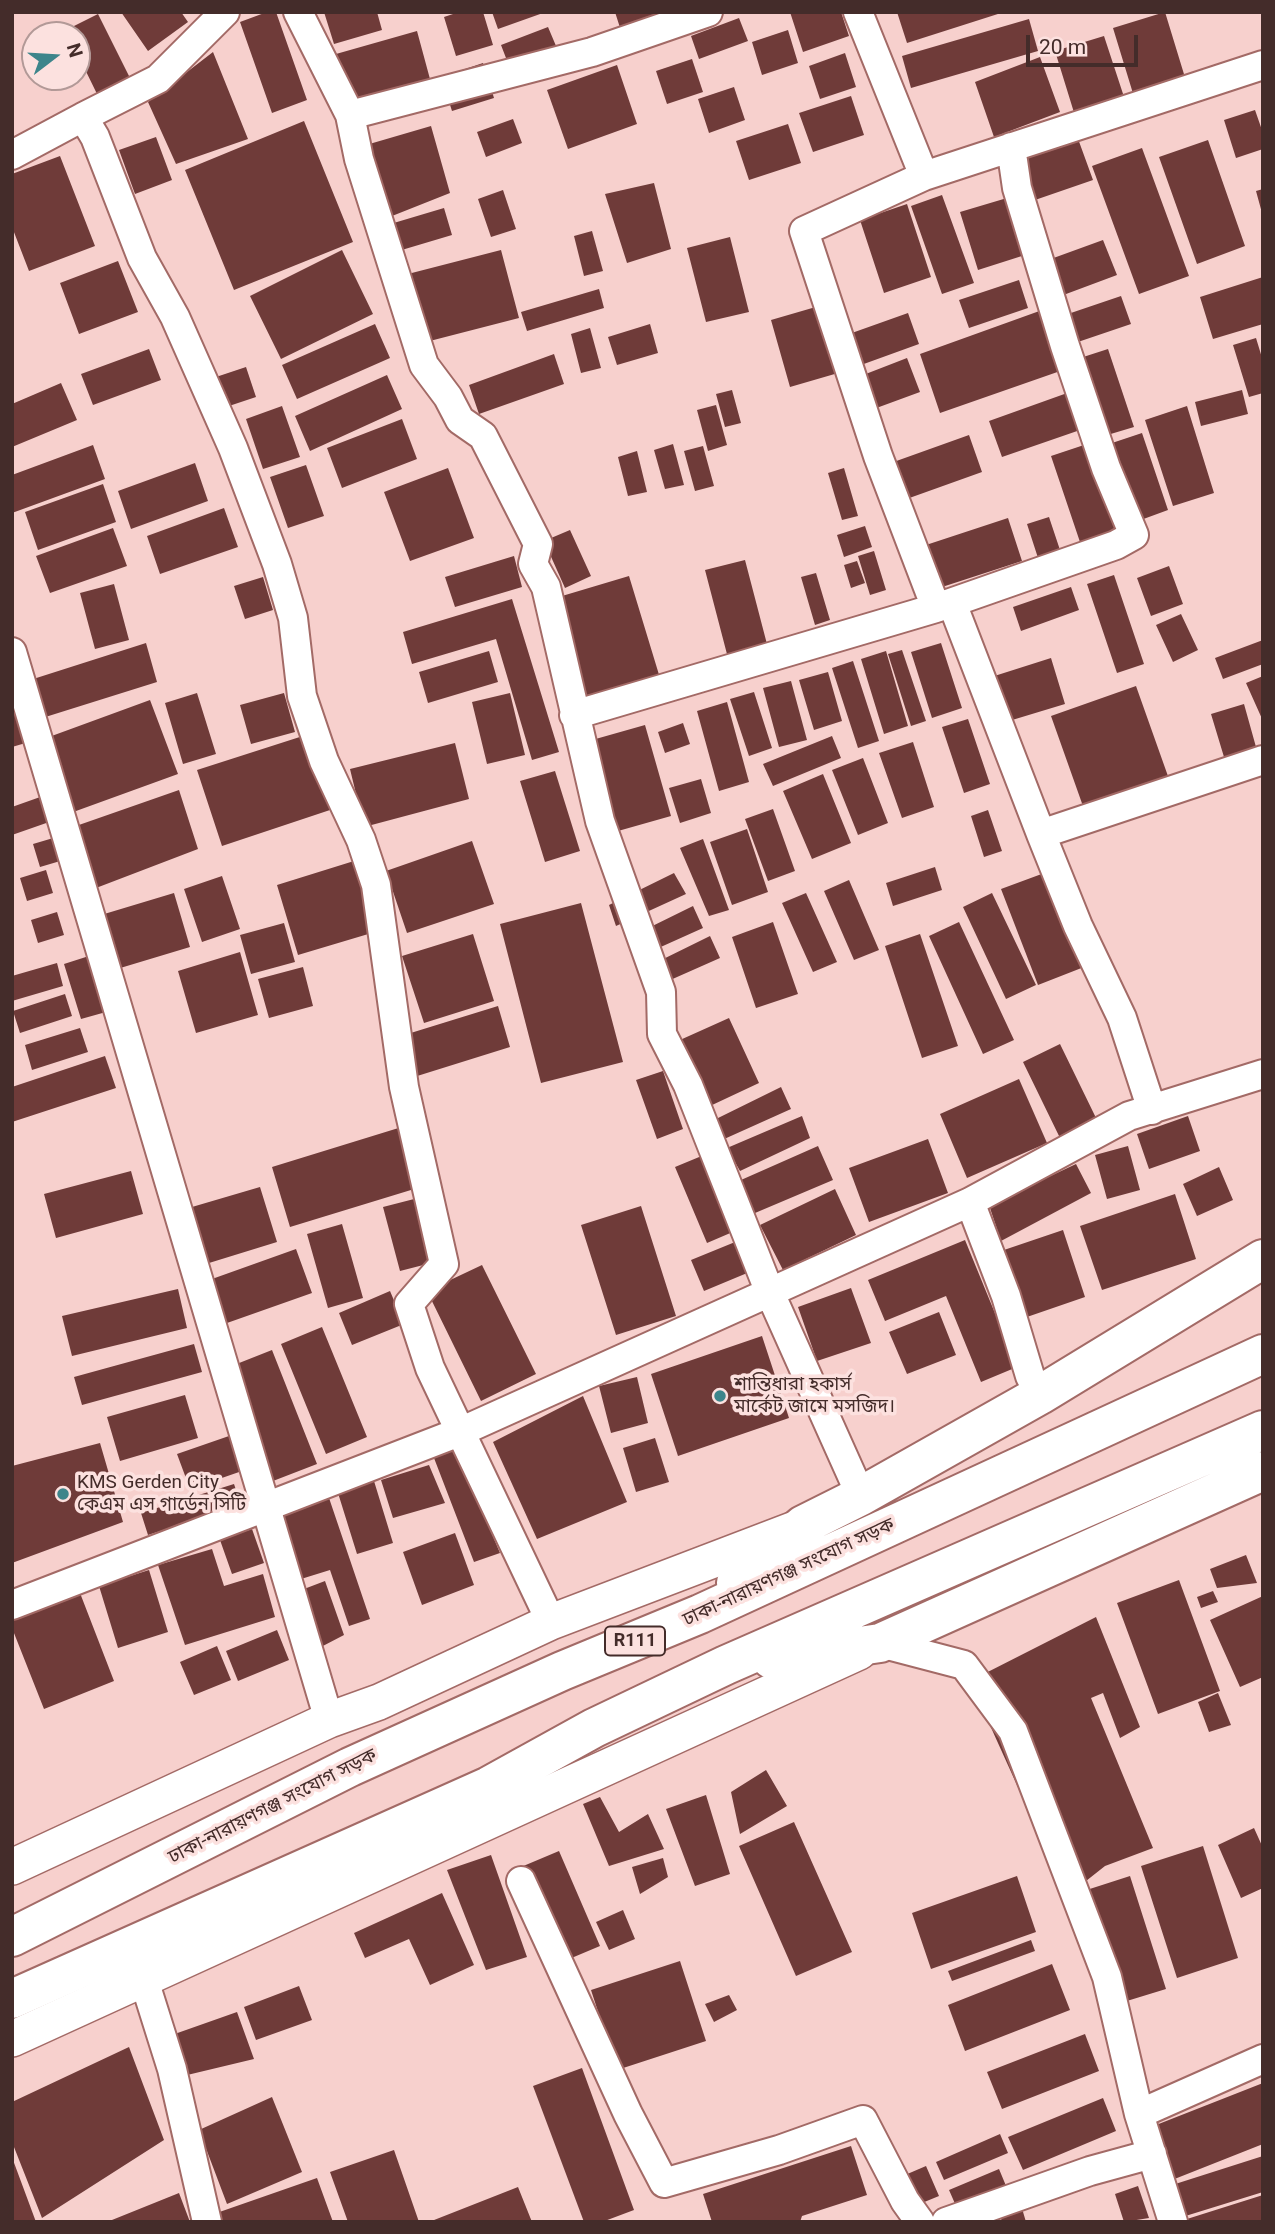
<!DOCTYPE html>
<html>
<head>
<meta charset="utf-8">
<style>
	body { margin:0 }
	#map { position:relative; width:1275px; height:2234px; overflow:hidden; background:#f7d0cd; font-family:Roboto,sans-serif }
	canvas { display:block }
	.frame { position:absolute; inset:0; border:14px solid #442c2a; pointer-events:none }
	.north { position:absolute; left:21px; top:21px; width:70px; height:70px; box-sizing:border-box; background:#fce1df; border:2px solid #b29997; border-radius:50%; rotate:73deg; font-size:19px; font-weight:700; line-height:28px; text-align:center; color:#442c2a }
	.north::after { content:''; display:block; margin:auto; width:24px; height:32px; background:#3d858b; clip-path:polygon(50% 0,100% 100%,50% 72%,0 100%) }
	.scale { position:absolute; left:1026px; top:35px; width:112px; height:32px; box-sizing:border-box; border:4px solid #442c2a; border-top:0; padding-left:9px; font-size:21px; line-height:24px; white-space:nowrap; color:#442c2a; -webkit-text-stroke:5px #fce1df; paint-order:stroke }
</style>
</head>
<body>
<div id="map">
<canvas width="1275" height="2234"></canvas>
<div class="frame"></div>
<div class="north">N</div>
<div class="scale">20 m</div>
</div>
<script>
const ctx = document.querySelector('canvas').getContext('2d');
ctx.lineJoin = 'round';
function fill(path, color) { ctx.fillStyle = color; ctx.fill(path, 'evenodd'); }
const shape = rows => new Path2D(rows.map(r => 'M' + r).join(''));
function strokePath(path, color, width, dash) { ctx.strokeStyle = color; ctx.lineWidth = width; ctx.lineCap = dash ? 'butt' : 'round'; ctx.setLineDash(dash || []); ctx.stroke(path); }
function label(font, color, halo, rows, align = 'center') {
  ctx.font = font + ' Roboto,"Noto Sans Bengali",sans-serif'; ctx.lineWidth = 7; ctx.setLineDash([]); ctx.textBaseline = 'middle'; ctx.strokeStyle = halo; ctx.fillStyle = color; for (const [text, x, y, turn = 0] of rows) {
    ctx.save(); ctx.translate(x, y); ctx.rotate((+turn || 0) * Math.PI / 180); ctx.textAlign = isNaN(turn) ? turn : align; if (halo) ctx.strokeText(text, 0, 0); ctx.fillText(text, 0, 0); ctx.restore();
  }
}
fill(shape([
	[121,12,181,12,188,22,148,51],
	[267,12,276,12,307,100,272,113,240,22],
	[324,12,377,12,382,30,334,44],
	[459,12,483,12,493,45,456,56,444,17],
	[492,12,543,12,543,13,498,29],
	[615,12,683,12,622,34],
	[790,12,841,12,849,36,803,52],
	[897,12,1001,12,1001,13,907,43],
	[1165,12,1187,84,1135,100,1113,28],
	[98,14,131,80,98,96,77,53,77,35,68,35,66,30],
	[739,18,748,41,699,59,691,36],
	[1029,19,1038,51,911,88,902,56],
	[548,27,559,53,511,71,501,45],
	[788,30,798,63,762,75,752,42],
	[417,31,437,105,357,127,336,54],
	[1104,36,1126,103,1076,119,1055,51],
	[213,52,248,139,176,164,148,102],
	[845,53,856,87,820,99,809,66],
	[1040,57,1060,112,994,137,975,82],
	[692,59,703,92,667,104,656,71],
	[483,63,494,98,452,111,441,77],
	[617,65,637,124,568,149,547,90],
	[734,87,745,120,709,133,698,99],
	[851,96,864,135,813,152,799,113],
	[1255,110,1263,133,1263,149,1236,158,1224,120],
	[513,119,522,143,486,157,477,132],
	[304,121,353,242,234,290,185,170],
	[788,124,801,163,749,180,736,141],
	[431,126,450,193,387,218,366,145],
	[1077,136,1093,180,1035,200,1019,157],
	[156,137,172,180,135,194,119,150],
	[1208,140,1245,246,1197,264,1159,157],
	[1142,148,1189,276,1139,294,1092,166],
	[60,156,95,246,29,271,12,227,12,174],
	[654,183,671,249,627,263,605,194],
	[1263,189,1263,213,1262,213,1256,191],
	[503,190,516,229,491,237,478,199],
	[942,195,974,283,942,294,911,206],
	[1007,198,1025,255,978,270,960,212],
	[907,204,931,277,884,293,860,220],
	[444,208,452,235,395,252,387,225],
	[592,231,603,271,584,276,574,236],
	[730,237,749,312,706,322,687,248],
	[1103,240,1117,275,1050,300,1037,264],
	[342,250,373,314,281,359,250,296],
	[501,250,519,318,422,343,404,275],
	[118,261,138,312,79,334,60,283],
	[1263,277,1263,324,1213,339,1200,297],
	[1019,280,1028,308,969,328,959,300],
	[599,289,604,308,527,331,521,312],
	[1121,296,1131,324,1072,344,1062,316],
	[826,304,845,371,790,387,771,320],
	[1045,309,1066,369,940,413,920,354],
	[908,313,919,344,861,365,849,334],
	[375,324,390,358,297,399,282,365],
	[650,324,658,353,617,365,608,337],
	[590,328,601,368,581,373,571,334],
	[1256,338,1263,361,1263,393,1249,397,1233,345],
	[149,349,161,380,93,405,81,374],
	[1108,349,1134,427,1104,436,1077,359],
	[554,354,564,384,479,414,469,385],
	[907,358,920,392,871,410,858,377],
	[246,367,256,397,223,408,213,378],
	[387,375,402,409,310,451,295,416],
	[61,383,77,420,12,447,12,404],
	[732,390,741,423,725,427,716,394],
	[1242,390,1248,414,1201,426,1195,402],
	[1070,392,1083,429,1002,457,989,421],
	[716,405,727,445,708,451,697,410],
	[282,406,300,457,263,469,246,419],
	[1187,406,1214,493,1173,506,1145,420],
	[402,419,417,459,342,488,327,448],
	[1142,433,1168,510,1138,521,1112,443],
	[969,435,982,472,901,501,888,464],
	[673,444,684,485,665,489,654,450],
	[1087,444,1117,532,1081,545,1051,456],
	[93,445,105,479,12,513,12,475],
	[703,446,714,486,695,491,684,451],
	[637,451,647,492,628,496,618,457],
	[195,463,208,501,131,529,118,491],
	[306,465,324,516,288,528,270,477],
	[448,468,474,538,410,561,384,492],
	[844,468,858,516,842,520,828,473],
	[103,484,116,522,38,550,25,512],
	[224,508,238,547,160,574,147,536],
	[1049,517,1061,553,1039,561,1027,524],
	[1008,518,1022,561,939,588,926,545],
	[865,526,872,547,844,557,837,535],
	[113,528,127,566,50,593,36,556],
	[570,530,591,576,565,588,544,541],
	[874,551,886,590,870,595,858,556],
	[514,556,522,587,455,607,445,577],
	[745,560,768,648,728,658,705,570],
	[857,561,865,583,851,588,844,565],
	[1169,566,1183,604,1151,616,1137,578],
	[816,573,830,620,815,625,801,577],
	[1114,575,1144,664,1117,673,1087,584],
	[629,576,660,678,582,701,552,599],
	[263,577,273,610,245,619,234,586],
	[114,584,129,640,95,649,80,593],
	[1071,587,1079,610,1021,631,1013,607],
	[512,599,559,752,532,760,496,639,412,664,403,632],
	[1181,614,1198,650,1173,662,1156,625],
	[1263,640,1263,664,1223,679,1215,658],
	[146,643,157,682,39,719,27,681],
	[941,643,962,708,932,718,911,652],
	[902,650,926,721,911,726,888,654],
	[489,651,498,682,428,703,419,672],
	[886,651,908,726,884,734,861,659],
	[1051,658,1065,704,999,724,985,679],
	[853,661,879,741,858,748,832,668],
	[828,672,842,721,814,730,799,680],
	[1263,676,1263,721,1246,683],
	[791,681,807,740,779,747,763,688],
	[1136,686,1169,779,1084,809,1051,716],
	[754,692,772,748,749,756,730,699],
	[197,693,216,754,183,764,165,703],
	[284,693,295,732,251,744,240,705],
	[510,693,525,755,487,764,472,702],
	[150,700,178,774,65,815,38,741],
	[15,702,29,742,12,747,12,703],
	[727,702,749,782,719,791,697,711],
	[1244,704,1256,747,1224,757,1211,714],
	[968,719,990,784,964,793,942,727],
	[683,723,690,744,665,753,658,732],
	[645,725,671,816,611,833,585,742],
	[306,735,330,810,222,846,197,770],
	[832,736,841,758,773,786,763,764],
	[913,742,934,807,902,818,879,753],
	[455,743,469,799,364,827,350,769],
	[863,758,888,823,858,835,832,770],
	[555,771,580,851,545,862,520,781],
	[823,774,851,843,812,859,783,791],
	[701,779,711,813,680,823,669,788],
	[179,790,198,849,96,888,76,826],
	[43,796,52,821,12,835,12,807],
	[773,809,795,871,768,881,745,819],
	[988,810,1002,851,984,857,971,816],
	[747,829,768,892,732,905,710,842],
	[60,836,67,859,40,867,33,844],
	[703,839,729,910,709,916,680,848],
	[472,841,494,904,407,933,386,871],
	[354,861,375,932,298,955,277,885],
	[935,867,942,890,893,906,886,883],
	[46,870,53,893,27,901,20,878],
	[1047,872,1084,967,1038,985,1001,889],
	[674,873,686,894,616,926,609,905],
	[222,876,240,929,202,942,184,889],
	[849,880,879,950,854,960,824,891],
	[174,893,190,947,107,972,91,918],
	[806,893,837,962,813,972,782,903],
	[992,893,1036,985,1006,999,963,907],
	[581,903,623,1062,541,1083,500,924],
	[693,906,703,928,634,959,626,939],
	[57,912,64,935,38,943,31,920],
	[773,922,798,994,756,1008,732,937],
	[959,922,1014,1040,983,1054,929,936],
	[284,923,295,962,251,974,240,935],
	[473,934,494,1001,424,1023,402,956],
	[920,934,958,1046,922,1058,885,946],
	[710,936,720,958,650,989,643,969],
	[240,952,258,1015,196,1033,178,971],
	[89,956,106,1012,81,1019,64,964],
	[57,963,63,986,12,1001,12,976],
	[303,967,313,1006,269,1018,258,979],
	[65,994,72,1016,20,1033,13,1011],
	[498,1006,510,1047,414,1077,401,1036],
	[729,1018,759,1083,710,1106,680,1040],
	[80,1028,88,1052,32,1070,25,1045],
	[1060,1044,1097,1120,1060,1138,1023,1062],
	[105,1056,116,1088,12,1122,12,1087],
	[663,1071,683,1129,657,1139,636,1080],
	[1019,1079,1047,1143,967,1178,940,1114],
	[781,1087,791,1109,722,1140,714,1120],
	[802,1116,810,1138,740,1171,727,1148],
	[1188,1116,1200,1151,1149,1169,1137,1134],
	[405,1126,424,1186,290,1227,272,1167],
	[928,1139,948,1193,869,1222,849,1168],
	[818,1146,833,1180,755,1213,741,1180],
	[1128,1146,1140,1190,1107,1199,1095,1155],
	[704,1155,735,1231,707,1243,675,1167],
	[1076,1164,1091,1193,1001,1241,989,1205],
	[1219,1167,1233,1200,1197,1216,1183,1184],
	[131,1171,143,1214,56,1238,44,1194],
	[260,1187,277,1242,209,1263,192,1207],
	[835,1189,856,1235,783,1270,760,1225],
	[1175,1194,1196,1259,1102,1290,1080,1226],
	[418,1198,435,1262,400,1271,383,1207],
	[641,1206,676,1316,616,1335,581,1225],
	[342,1224,363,1298,328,1308,307,1234],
	[1063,1230,1085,1297,1024,1318,1001,1251],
	[740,1240,752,1271,704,1291,691,1260],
	[965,1240,1017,1367,981,1382,946,1296,885,1321,868,1280],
	[296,1249,312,1293,227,1323,212,1279],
	[482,1265,536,1374,481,1401,427,1291],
	[851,1288,871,1343,817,1361,798,1307],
	[178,1289,187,1328,72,1356,62,1316],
	[390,1291,404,1324,352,1345,339,1313],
	[939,1312,956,1355,907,1374,889,1332],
	[322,1327,367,1437,326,1454,281,1344],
	[762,1336,789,1418,678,1456,651,1374],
	[194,1344,202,1372,82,1405,74,1377],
	[272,1350,317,1464,273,1481,229,1367],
	[637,1377,648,1423,611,1433,599,1386],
	[185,1395,198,1438,120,1461,107,1417],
	[583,1396,627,1502,537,1539,493,1442],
	[229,1436,242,1471,190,1489,177,1454],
	[655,1438,669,1482,636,1492,623,1448],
	[100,1443,123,1522,12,1563,12,1466],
	[455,1446,500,1553,474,1562,434,1458],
	[429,1465,445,1503,393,1518,381,1480],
	[374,1481,393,1543,357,1554,338,1493],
	[234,1484,241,1505,148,1535,141,1513],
	[328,1495,370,1619,349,1626,330,1570,301,1579,279,1512],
	[252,1529,264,1563,232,1574,220,1540],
	[455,1533,474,1585,422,1605,403,1552],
	[212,1549,224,1586,263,1574,275,1617,185,1645,158,1565],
	[1246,1555,1257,1583,1217,1588,1210,1569],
	[149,1570,168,1632,118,1648,99,1586],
	[1179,1580,1220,1691,1158,1714,1117,1603],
	[325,1581,344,1635,319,1648,304,1589],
	[1213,1591,1218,1602,1201,1608,1197,1597],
	[80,1593,114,1681,44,1709,12,1628,12,1620],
	[1263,1596,1263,1677,1240,1687,1210,1620],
	[1096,1617,1140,1727,1120,1738,1103,1693,1091,1698,1153,1848,1105,1866,1067,1896,970,1681],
	[277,1630,289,1660,238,1681,226,1651],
	[217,1646,231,1680,194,1695,180,1662],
	[1218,1693,1231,1725,1209,1732,1198,1702],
	[766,1770,787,1806,740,1834,731,1792],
	[706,1795,730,1874,695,1886,666,1809],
	[600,1797,619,1832,648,1814,664,1849,609,1866,583,1804],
	[794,1822,852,1952,796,1976,739,1846],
	[1254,1828,1263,1848,1263,1888,1241,1898,1218,1845],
	[1203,1846,1238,1958,1177,1978,1141,1866],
	[559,1851,600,1946,562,1962,521,1867],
	[491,1855,527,1957,486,1970,447,1870],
	[663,1858,668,1877,640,1894,632,1867],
	[1017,1876,1036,1932,931,1969,912,1913],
	[1130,1876,1166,1989,1104,2008,1068,1896],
	[442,1893,474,1965,430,1985,409,1939,365,1958,354,1933],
	[623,1910,635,1939,609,1950,596,1922],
	[1031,1940,1035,1951,952,1981,948,1971],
	[680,1961,706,2041,617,2070,591,1990],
	[1052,1964,1070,2010,965,2051,948,2005],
	[299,1986,312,2020,256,2040,244,2007],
	[729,1995,737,2010,714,2022,705,2004],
	[237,2012,254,2059,183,2076,169,2036],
	[1085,2034,1099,2071,1002,2109,987,2072],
	[129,2047,164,2140,42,2218,12,2142,12,2102],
	[582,2068,634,2210,602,2222,584,2222,533,2086],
	[1263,2083,1263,2144,1172,2180,1151,2127],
	[272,2097,302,2172,227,2204,199,2130],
	[1103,2098,1116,2131,1023,2170,1008,2137],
	[1000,2134,1008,2153,944,2180,936,2162],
	[851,2146,867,2195,802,2216,800,2222,712,2222,703,2194],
	[394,2150,419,2222,348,2222,330,2172],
	[1263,2156,1263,2192,1179,2218,1169,2186],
	[12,2160,13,2160,36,2222,12,2222],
	[926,2166,939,2196,917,2205,905,2175],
	[999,2169,1009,2193,960,2215,949,2190],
	[317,2178,333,2222,210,2222,208,2216],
	[1138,2186,1149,2218,1124,2222,1115,2194],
	[518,2187,532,2222,429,2222],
	[179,2193,190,2222,107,2222],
	[1263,2195,1263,2222,1187,2222,1187,2219],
	[1021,2205,1026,2222,1002,2222,999,2212]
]), '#6f3b39');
const minor = shape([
	[225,12,158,79,83,117,95,137,142,258,175,317,233,448,277,564,293,618,302,696,324,761,361,840,376,885,404,1087,444,1264,409,1304,430,1368,551,1622],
	[298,12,350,115,359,159,424,365,448,397,460,420,483,436,538,544,533,564,546,587,600,821,661,992,662,1034,688,1085,770,1293,861,1496],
	[858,12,924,176,1263,65],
	[350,115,592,52,708,12],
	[12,155,83,117],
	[924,176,804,231,878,456,936,608,1116,545,1134,535,1106,468,1065,346,1017,188,1011,147],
	[952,603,1041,834],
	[12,652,329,1720],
	[574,715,936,608],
	[1152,1110,1122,1018,1078,926,1041,834,1263,760],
	[970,1202,1006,1296,1030,1376,1040,1395],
	[12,1605,462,1431,970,1202,1129,1116,1263,1074],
	[880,1643,964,1665,1013,1731,1107,1977,1139,2114,1173,2222],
	[521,1881,628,2114,664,2183,779,2150,863,2120,905,2201,920,2222],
	[144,1980,172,2069,207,2222],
	[1139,2114,1263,2059],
	[946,2222,1090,2171,1152,2154]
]);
const tertiary = shape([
	[12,1867,329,1720,379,1702,551,1622,792,1530],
	[12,2039,859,1652]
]);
const primary = shape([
	[736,1583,803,1525,861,1496,1040,1395,1263,1259],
	[771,1659,880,1643,1263,1471],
	[12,1937,350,1767,562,1671,700,1614,1263,1354],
	[12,1999,489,1786,594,1728,726,1665,1263,1430]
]);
strokePath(minor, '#a36a66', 32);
strokePath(tertiary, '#a36a66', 38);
strokePath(primary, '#a36a66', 42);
strokePath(minor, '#fff', 28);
strokePath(tertiary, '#fff', 35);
strokePath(primary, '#fff', 38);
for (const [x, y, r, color] of [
	[720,1396,7,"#3d858b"],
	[63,1494,7,"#3d858b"]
]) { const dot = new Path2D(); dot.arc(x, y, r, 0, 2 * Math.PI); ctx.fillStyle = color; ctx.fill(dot); strokePath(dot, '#fce1df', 2.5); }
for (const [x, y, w] of [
	[635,1641,60]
]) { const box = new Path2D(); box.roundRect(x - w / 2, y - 14.5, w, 29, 5); ctx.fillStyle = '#fce1df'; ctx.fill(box); strokePath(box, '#442c2a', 2); }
label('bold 18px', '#442c2a', null, [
	["R111",635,1641]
]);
label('19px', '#442c2a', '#fce1df', [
	["শান্তিধারা হকার্স",734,1385],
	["মার্কেট জামে মসজিদ।",734,1407],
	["KMS Gerden City",77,1483],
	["কেএম এস গার্ডেন সিটি",77,1505]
], 'left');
label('19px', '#442c2a', '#fce1df', [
	["ঢাকা-নারায়ণগঞ্জ সংযোগ সড়ক",789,1573,-25],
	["ঢাকা-নারায়ণগঞ্জ সংযোগ সড়ক",273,1807,-27]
]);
</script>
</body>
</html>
